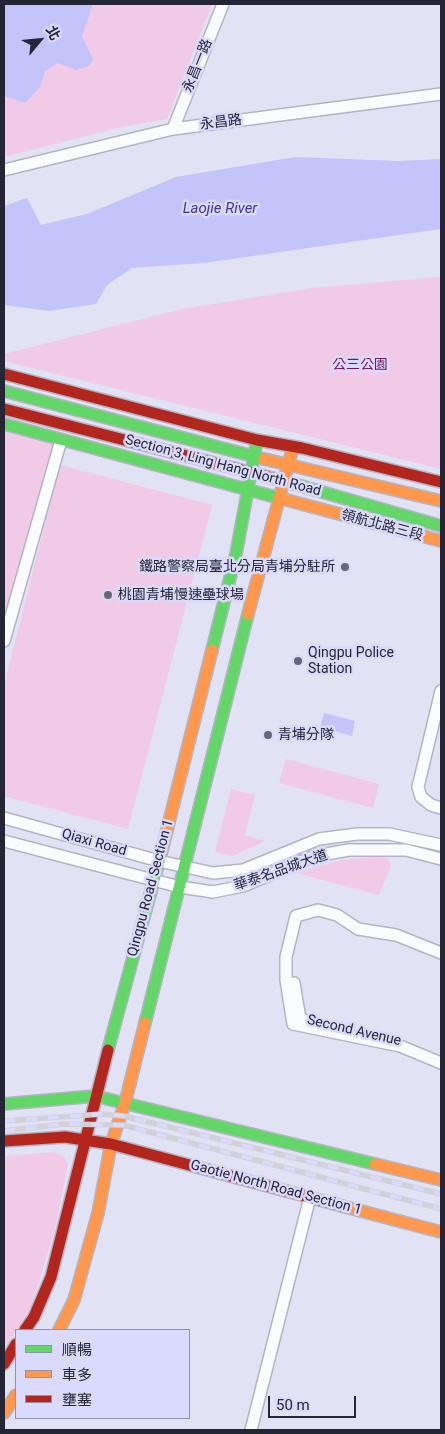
<!DOCTYPE html>
<html>
<head>
<meta charset="utf-8">
<style>
	body { margin:0 }
	#map { position:relative; width:445px; height:1434px; overflow:hidden; background:#e1e2f4; font-family:Roboto,"Noto Sans TC",sans-serif }
	canvas { display:block }
	.frame { position:absolute; inset:0; border:5px solid #252535; pointer-events:none }
	.legend { position:absolute; left:15px; top:1329px; width:175px; height:90px; box-sizing:border-box; background:#d9dafc; border:1px solid #9192ac; margin:0; padding:6px 9px; list-style:none; font-size:15px; color:#252535 }
	.legend li { display:flex; align-items:center; gap:10px; height:25px }
	.legend b { width:25px; border:1px solid #9192ac }
	.north { position:absolute; left:15px; top:15px; width:50px; height:50px; -webkit-text-stroke:4px #d9dafc; paint-order:stroke; rotate:62deg; font-size:14px; font-weight:700; line-height:20px; text-align:center; color:#252535 }
	.north::after { content:''; display:block; margin:auto; width:18px; height:22px; background:#252535; clip-path:polygon(50% 0,100% 100%,50% 72%,0 100%) }
	.scale { position:absolute; left:268px; top:1396px; width:88px; height:22px; box-sizing:border-box; border:2px solid #252535; border-top:0; padding-left:6px; font-size:15px; line-height:18px; white-space:nowrap; color:#252535; -webkit-text-stroke:4px #d9dafc; paint-order:stroke }
</style>
</head>
<body>
<div id="map">
<canvas width="445" height="1434"></canvas>
<div class="frame"></div>
<ul class="legend">
<li><b style="height:6px;background:#63d668"></b>順暢</li>
<li><b style="height:6px;background:#ff974d"></b>車多</li>
<li><b style="height:6px;background:#b3261e"></b>壅塞</li>
</ul>
<div class="north">北</div>
<div class="scale">50 m</div>
</div>
<script>
const ctx = document.querySelector('canvas').getContext('2d');
ctx.lineJoin = 'round';
function fill(path, color) { ctx.fillStyle = color; ctx.fill(path, 'evenodd'); }
const shape = rows => new Path2D(rows.map(r => 'M' + r).join(''));
function strokePath(path, color, width, dash) { ctx.strokeStyle = color; ctx.lineWidth = width; ctx.lineCap = dash ? 'butt' : 'round'; ctx.setLineDash(dash || []); ctx.stroke(path); }
function label(font, color, halo, rows, align = 'center') {
  ctx.font = font + ' Roboto,"Noto Sans TC",sans-serif'; ctx.lineWidth = 5; ctx.setLineDash([]); ctx.textBaseline = 'middle'; ctx.strokeStyle = halo; ctx.fillStyle = color; for (const [text, x, y, turn = 0] of rows) {
    ctx.save(); ctx.translate(x, y); ctx.rotate((+turn || 0) * Math.PI / 180); ctx.textAlign = isNaN(turn) ? turn : align; if (halo) ctx.strokeText(text, 0, 0); ctx.fillText(text, 0, 0); ctx.restore();
  }
}
fill(shape([
	[4,4,212,4,167,119,121,127,4,157],
	[441,277,441,469,4,361,4,354,182,309,313,288],
	[4,432,54,443,4,624],
	[60,465,212,505,128,829,4,796,4,685],
	[286,759,379,784,373,808,279,783],
	[231,789,255,795,245,835,265,841,233,856,215,852],
	[380,857,389,859,391,866,379,895,296,873,341,860],
	[53,1152,64,1156,68,1164,54,1233,31,1307,4,1349,4,1156]
]), '#f0cae7');
fill(shape([
	[4,4,93,4,82,36,93,59,89,66,76,70,58,63,45,71,40,87,25,103,4,96],
	[295,157,399,161,441,159,441,229,204,263,132,268,107,285,96,304,49,311,4,305,4,206,27,198,41,225,87,214,176,177],
	[324,713,355,721,352,736,320,727]
]), '#c4c3fa');
const street = shape([
	[173,129,223,4],
	[4,170,173,129,441,94],
	[4,641,61,440],
	[441,691,418,787,421,797,431,805,441,808],
	[4,818,159,861,213,873,243,870,319,839,357,834,389,834,441,845],
	[4,841,180,887,213,892,243,886,315,856,349,850,406,850,441,859],
	[441,953,396,935,358,929,337,915,318,910,296,916,286,957,286,980,293,1024,400,1046,441,1063],
	[294,983,300,1019,312,1022],
	[251,1430,310,1197]
]);
const fast = shape([
	[4,391,264,459],
	[4,424,279,498],
	[280,480,441,526],
	[212,650,236,554,257,440],
	[145,1023,248,614],
	[108,1050,161,854],
	[4,1104,95,1096,375,1164]
]);
const slow = shape([
	[264,459,441,501],
	[279,498,441,541],
	[248,614,293,447],
	[161,854,212,650],
	[375,1164,441,1180],
	[342,1206,441,1232],
	[59,1330,74,1300,98,1213,111,1144,125,1103,145,1023],
	[4,1413,16,1395]
]);
const jam = shape([
	[4,374,257,440,302,448,441,482],
	[4,409,280,480],
	[4,1141,65,1137,111,1144,342,1206],
	[25,1330,34,1317,51,1277,108,1050],
	[4,1364,16,1344]
]);
strokePath(street, '#b4b4c4', 14);
strokePath(fast, '#b4b4c4', 14);
strokePath(slow, '#b4b4c4', 14);
strokePath(jam, '#b4b4c4', 14);
strokePath(street, '#fafbfd', 11);
strokePath(fast, '#63d668', 11);
strokePath(slow, '#ff974d', 11);
strokePath(jam, '#b3261e', 11);
const rail = shape([
	[4,1121,102,1114,124,1116,441,1194],
	[4,1131,63,1124,123,1125,441,1209]
]);
strokePath(rail, '#d1d1d7', 5.5);
strokePath(rail, '#d9dafc', 4, [11]);
for (const [x, y, r, color] of [
	[345,567,5,"#676778"],
	[108,595,5,"#676778"],
	[298,661,5,"#676778"],
	[268,735,5,"#676778"]
]) { const dot = new Path2D(); dot.arc(x, y, r, 0, 2 * Math.PI); ctx.fillStyle = color; ctx.fill(dot); strokePath(dot, '#d9dafc', 2); }
label('14px', '#252535', '#d9dafc', [
	["永昌一路",198,66,-68],
	["永昌路",221,123,-7],
	["Section 3, Ling Hang North Road",223,466,15],
	["領航北路三段",382,526,15],
	["Qiaxi Road",94,843,16],
	["華泰名品城大道",281,871,-19],
	["Qingpu Road Section 1",151,888,-75],
	["Second Avenue",354,1031,13],
	["Gaotie North Road Section 1",276,1188,15]
]);
label('14px', '#7c145b', '#d9dafc', [
	["公三公園",360,365]
]);
label('14px', '#252535', '#d9dafc', [
	["鐵路警察局臺北分局青埔分駐所",335,567,"right"],
	["桃園青埔慢速壘球場",118,595],
	["Qingpu Police",308,653],
	["Station",308,669],
	["青埔分隊",278,735]
], 'left');
label('italic 15px', '#443497', '#d9dafc', [
	["Laojie River",220,209]
]);
</script>
</body>
</html>
